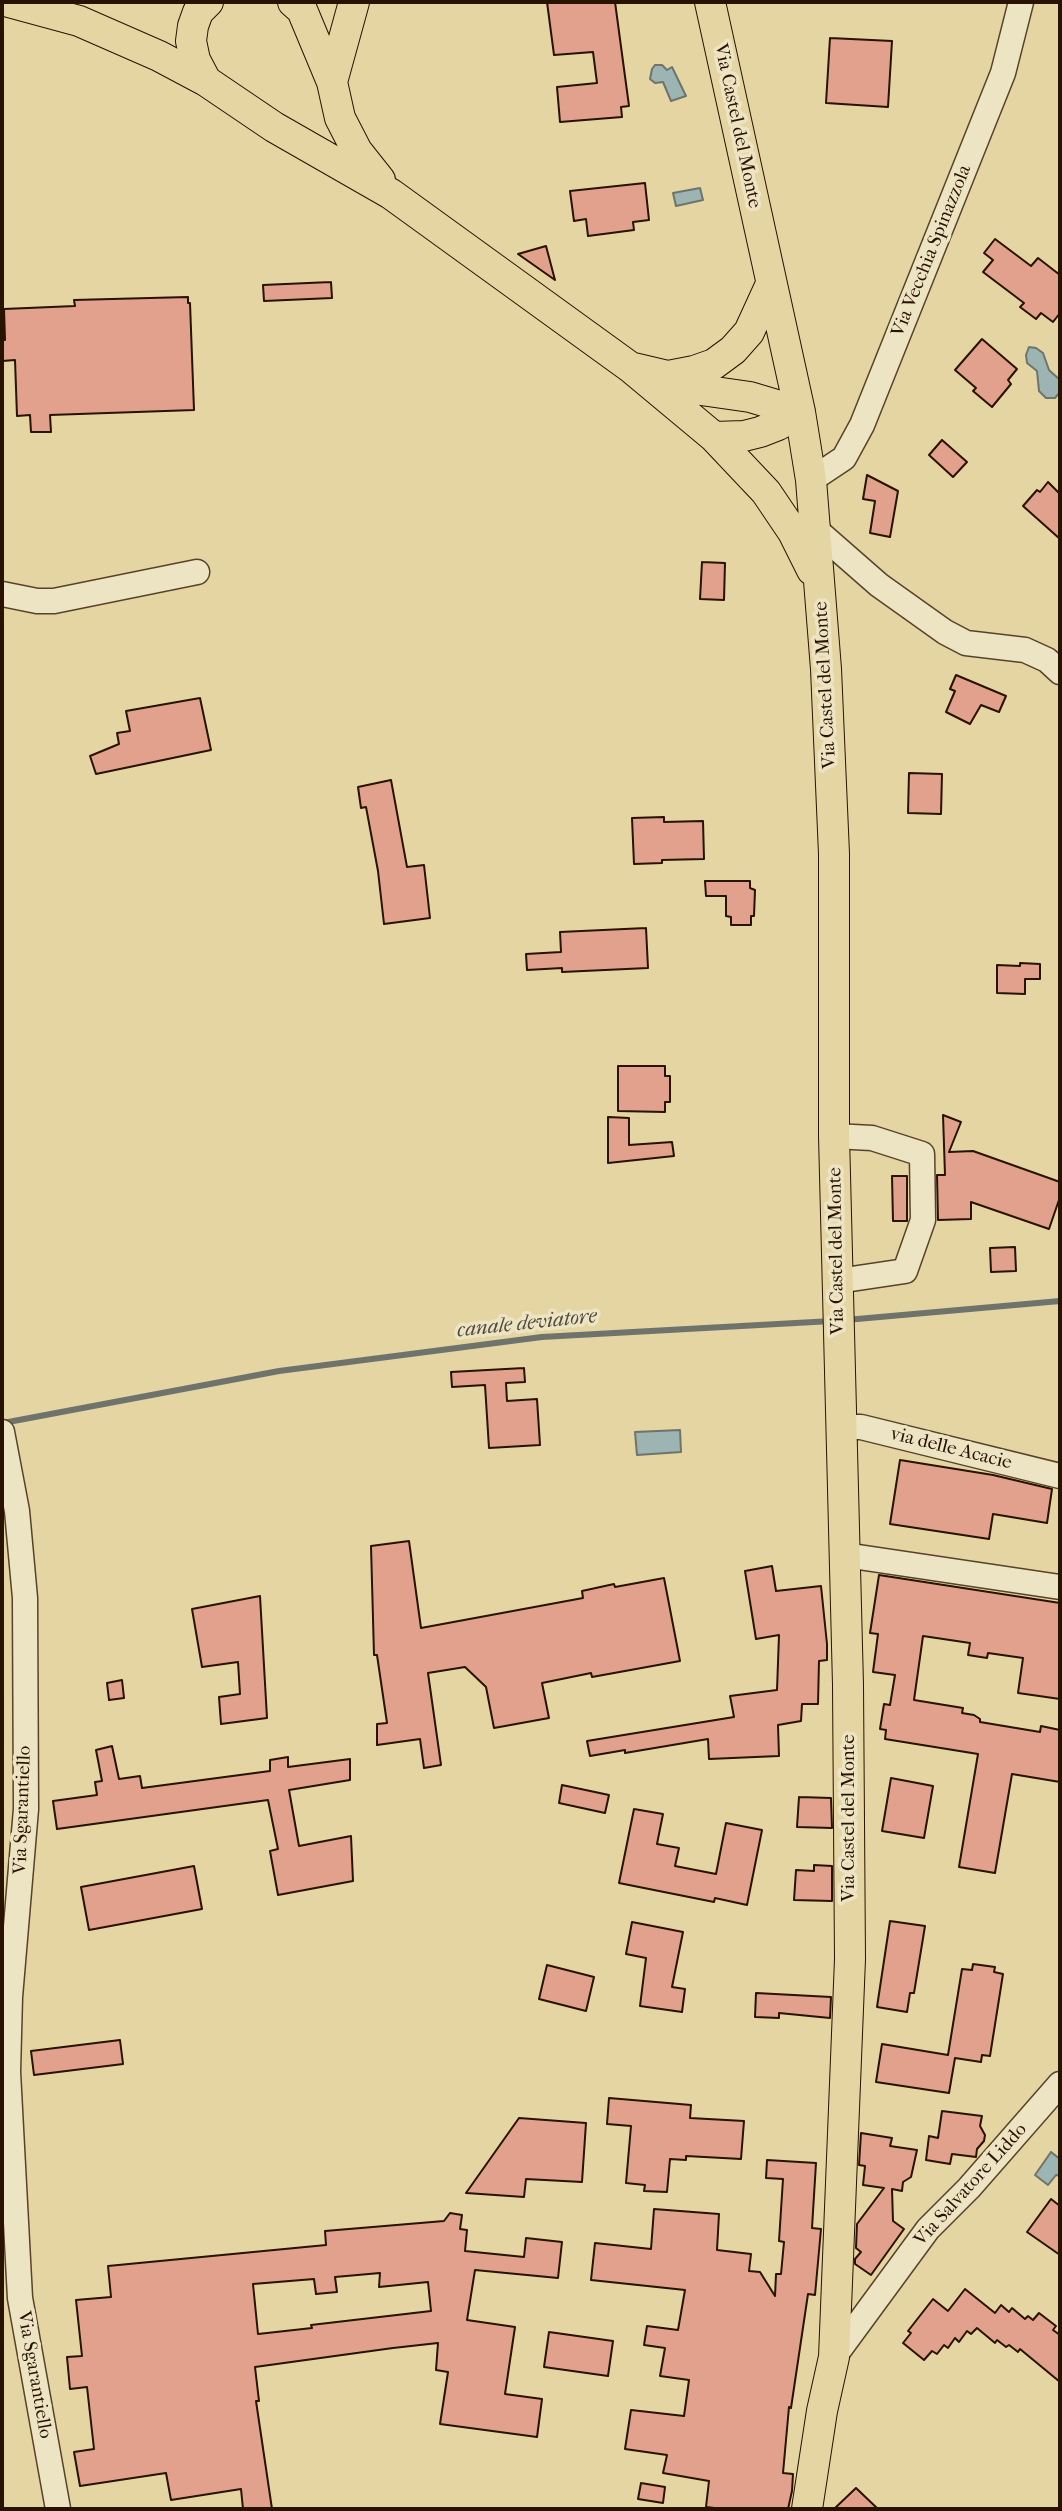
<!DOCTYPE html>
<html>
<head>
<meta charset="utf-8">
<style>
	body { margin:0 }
	#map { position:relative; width:1062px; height:2511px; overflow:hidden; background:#e4d5a3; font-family:"IM FELL French Canon",serif }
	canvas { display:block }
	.frame { position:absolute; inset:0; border:4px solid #281200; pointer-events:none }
</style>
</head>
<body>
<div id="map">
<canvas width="1062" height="2511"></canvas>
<div class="frame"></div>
</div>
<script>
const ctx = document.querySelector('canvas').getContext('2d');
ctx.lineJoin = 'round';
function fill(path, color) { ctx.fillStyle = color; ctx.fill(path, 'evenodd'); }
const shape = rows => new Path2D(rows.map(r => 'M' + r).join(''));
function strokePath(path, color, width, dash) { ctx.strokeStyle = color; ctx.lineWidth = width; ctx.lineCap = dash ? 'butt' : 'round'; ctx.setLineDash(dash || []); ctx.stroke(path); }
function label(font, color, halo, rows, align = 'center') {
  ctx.font = font + ' "IM FELL French Canon",serif'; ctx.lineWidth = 7; ctx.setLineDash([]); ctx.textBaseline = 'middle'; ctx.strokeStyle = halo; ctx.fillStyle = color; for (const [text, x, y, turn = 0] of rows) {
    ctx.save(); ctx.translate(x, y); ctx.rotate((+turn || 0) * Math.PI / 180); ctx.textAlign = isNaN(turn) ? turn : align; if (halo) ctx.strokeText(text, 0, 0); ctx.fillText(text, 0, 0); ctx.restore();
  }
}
const water = shape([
	[655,65,662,65,667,70,672,67,686,96,671,101,663,82,655,83,650,79,652,69,655,65],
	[700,188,703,200,676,206,673,193,700,188],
	[1029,347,1036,348,1043,353,1049,370,1060,380,1060,392,1055,398,1046,398,1039,391,1037,371,1027,363,1026,355,1029,347],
	[680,1430,681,1452,637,1455,635,1432,680,1430],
	[1051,2152,1060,2159,1060,2176,1056,2175,1048,2185,1035,2175,1051,2152]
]);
fill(water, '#9cb5b3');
strokePath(water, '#6e746b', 2);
strokePath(shape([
	[846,1320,1060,1301],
	[3,1423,279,1371,542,1337,832,1321]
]), '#6e746b', 6);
const building = shape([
	[547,2,615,2,629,106,621,107,622,117,560,122,557,87,597,83,593,52,554,55,547,2],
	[830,38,892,41,888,107,826,103,830,38],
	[645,183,649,220,633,222,634,230,588,236,586,219,574,221,570,191,645,183],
	[995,239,1031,266,1038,258,1060,275,1060,313,1053,322,1041,313,1036,319,1020,307,1024,303,983,272,993,260,984,253,995,239],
	[546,246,555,280,518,254,546,246],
	[331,282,332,298,264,301,263,285,331,282],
	[188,297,188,303,190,303,194,410,50,415,51,432,31,432,30,415,17,416,15,360,2,361,2,340,5,340,4,309,75,306,74,300,188,297],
	[982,339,1017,369,1008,380,1011,384,992,407,973,391,976,388,955,370,982,339],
	[942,440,967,462,953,477,929,455,942,440],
	[867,475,898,491,890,537,870,533,875,501,863,499,867,475],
	[1048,482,1060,494,1060,539,1023,506,1037,490,1040,492,1048,482],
	[702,562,725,563,724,600,700,599,702,562],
	[956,675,1006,696,999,712,981,705,970,724,946,712,955,691,950,689,956,675],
	[200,698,211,750,96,774,90,756,119,744,117,733,130,731,126,711,200,698],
	[909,773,942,774,941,814,908,813,909,773],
	[391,780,407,867,424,865,430,918,384,924,378,871,366,807,361,808,358,787,391,780],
	[664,817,664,822,703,821,704,859,662,860,662,863,634,864,632,818,664,817],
	[705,881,750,881,750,888,755,890,754,916,751,916,751,925,731,925,731,917,726,916,726,896,706,896,705,881],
	[646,928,648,968,562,972,562,968,527,970,526,954,561,952,560,932,646,928],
	[1020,963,1040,964,1040,979,1025,979,1025,994,997,993,997,965,1020,966,1020,963],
	[618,1066,665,1066,665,1076,670,1076,670,1102,665,1102,665,1112,618,1111,618,1066],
	[943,1115,961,1122,949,1152,973,1151,1060,1182,1060,1197,1049,1229,971,1202,971,1219,938,1220,937,1175,945,1175,943,1115],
	[608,1117,629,1118,629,1145,672,1142,674,1156,608,1163,608,1117],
	[892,1176,907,1176,907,1221,893,1221,892,1176],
	[1015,1247,1016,1271,991,1272,990,1248,1015,1247],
	[524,1368,525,1382,506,1383,507,1401,537,1399,540,1445,489,1448,485,1385,452,1387,451,1372,524,1368],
	[900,1460,993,1475,1052,1489,1047,1523,993,1514,989,1539,890,1524,900,1460],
	[409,1541,421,1628,583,1598,582,1591,614,1584,615,1587,664,1578,680,1661,592,1677,591,1673,542,1683,549,1718,494,1728,486,1687,465,1667,428,1673,441,1765,424,1768,420,1739,377,1745,377,1724,387,1723,377,1655,374,1655,371,1546,409,1541],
	[772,1566,776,1591,821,1586,827,1644,827,1660,819,1661,818,1704,802,1704,801,1721,778,1725,779,1756,709,1759,708,1739,625,1753,625,1750,590,1756,587,1741,734,1717,730,1696,777,1690,779,1635,756,1639,745,1571,772,1566],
	[879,1575,1060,1603,1060,1699,1018,1693,1023,1658,988,1653,987,1658,968,1655,970,1643,923,1636,914,1700,963,1708,962,1713,974,1715,980,1719,980,1722,1040,1732,1041,1726,1060,1730,1060,1782,1012,1774,995,1873,959,1867,978,1754,885,1739,886,1730,880,1729,884,1704,890,1705,895,1675,873,1672,878,1634,870,1633,879,1575],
	[260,1596,267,1718,221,1724,219,1697,240,1694,238,1662,202,1667,192,1609,260,1596],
	[122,1680,124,1698,109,1700,107,1683,122,1680],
	[112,1746,119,1779,140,1776,142,1788,270,1771,270,1760,288,1757,288,1767,350,1759,350,1780,289,1790,299,1846,351,1836,353,1881,278,1895,270,1851,278,1849,268,1800,57,1829,53,1801,97,1795,95,1782,102,1781,96,1750,112,1746],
	[891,1778,933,1786,924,1838,882,1831,891,1778],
	[562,1785,609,1795,605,1813,559,1803,562,1785],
	[799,1797,831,1798,832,1828,797,1827,799,1797],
	[634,1809,663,1814,657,1844,679,1848,675,1866,716,1874,726,1823,762,1830,747,1905,715,1898,714,1902,619,1883,634,1809],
	[814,1865,832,1866,832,1901,794,1900,796,1870,814,1871,814,1865],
	[194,1866,202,1909,89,1930,81,1887,194,1866],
	[890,1921,925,1926,914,1993,910,1993,907,2012,877,2007,890,1921],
	[632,1922,683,1932,672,1987,685,1989,682,2012,640,2006,646,1958,626,1954,632,1922],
	[973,1964,995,1967,994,1972,1003,1974,990,2056,982,2055,981,2062,955,2058,949,2093,876,2082,882,2044,948,2055,962,1969,972,1970,973,1964],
	[547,1965,594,1977,586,2011,539,1999,547,1965],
	[756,1993,831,1997,830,2018,779,2013,779,2018,755,2017,756,1993],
	[120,2040,123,2064,34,2075,31,2051,120,2040],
	[609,2098,691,2105,690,2118,744,2121,741,2159,686,2156,686,2160,670,2159,667,2192,644,2191,645,2185,626,2183,631,2126,607,2124,609,2098],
	[942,2111,982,2116,980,2126,985,2135,984,2141,977,2149,976,2157,952,2154,950,2164,926,2160,929,2136,938,2138,942,2111],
	[519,2118,586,2123,582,2182,526,2179,524,2197,466,2193,519,2118],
	[861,2133,892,2138,890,2146,917,2150,911,2177,903,2182,902,2191,892,2189,893,2221,904,2229,871,2275,855,2264,855,2259,861,2252,856,2248,857,2224,884,2188,863,2185,865,2166,859,2165,861,2133],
	[767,2160,816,2163,812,2228,821,2229,815,2295,808,2294,791,2408,789,2407,783,2473,793,2474,792,2491,788,2509,723,2509,706,2507,709,2481,663,2473,667,2455,625,2449,631,2410,684,2416,689,2380,660,2376,665,2348,644,2345,647,2326,678,2330,685,2290,591,2280,595,2243,651,2249,654,2209,719,2214,717,2250,751,2254,749,2271,760,2272,775,2296,776,2274,781,2274,784,2242,779,2241,783,2179,766,2178,767,2160],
	[1051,2199,1060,2206,1060,2255,1027,2232,1051,2199],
	[450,2213,462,2215,460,2229,467,2230,465,2251,524,2257,526,2238,562,2242,558,2278,475,2270,467,2320,515,2327,505,2394,542,2399,537,2437,440,2424,448,2372,436,2370,438,2343,393,2348,255,2367,259,2401,256,2401,272,2509,243,2509,241,2489,171,2500,166,2473,80,2486,74,2452,94,2449,87,2387,70,2389,67,2357,82,2356,76,2300,111,2297,108,2266,326,2245,325,2231,444,2221,450,2213],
	[380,2273,379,2287,428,2282,431,2311,311,2325,312,2328,258,2334,253,2284,314,2279,316,2294,337,2292,335,2277,380,2273],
	[965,2289,995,2313,1001,2305,1009,2312,1012,2308,1025,2319,1028,2316,1033,2320,1039,2313,1056,2326,1053,2330,1060,2335,1060,2382,1020,2349,1018,2352,1009,2345,1006,2347,997,2340,995,2343,977,2328,971,2334,967,2331,959,2342,955,2338,948,2348,944,2345,937,2354,932,2351,924,2360,903,2343,911,2333,908,2331,933,2299,948,2311,965,2289],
	[549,2332,613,2341,608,2376,544,2367,549,2332],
	[641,2483,665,2487,663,2503,638,2499,641,2483],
	[856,2488,878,2509,834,2509,856,2488]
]);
fill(building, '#e1a18c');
strokePath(building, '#281200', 2);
const minor = shape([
	[811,480,844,458,862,425,1003,73,1021,2],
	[815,529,879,585,945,632,966,643,1025,650,1047,660,1060,672],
	[2,594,37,601,54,601,197,572],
	[834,1136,872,1138,922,1154,923,1220,905,1271,838,1281],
	[841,1427,861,1427,1060,1476],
	[2,1432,17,1511,25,1598,26,1809,10,1997,8,2072,20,2298,58,2509],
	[845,1555,1060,1587],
	[834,2357,928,2229,969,2188,1060,2084]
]);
const major = shape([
	[9,2,79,21,159,56,206,81,274,127,391,194,630,367,714,437,766,492,793,532,812,570],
	[293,2,302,10,332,82],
	[354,2,332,82,340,118,357,151,380,180],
	[710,2,800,412,811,480,826,669,834,854,834,1136,848,1685,850,1959,834,2357,822,2411,807,2509],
	[206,81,195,60,191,41,193,26,198,12,208,2],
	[634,368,668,376,694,371,714,364,733,350,749,332,771,284],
	[668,376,683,385,701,390,750,397,800,412],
	[714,437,744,436,760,432,778,425,800,412]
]);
strokePath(minor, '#574329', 27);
strokePath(major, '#281200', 32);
strokePath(minor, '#ede4c3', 24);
strokePath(major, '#e4d5a3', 30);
label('19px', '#281200', '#ede4c3', [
	["Via Castel del Monte",737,126,78],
	["Via Vecchia Spinazzola",932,251,-68],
	["Via Castel del Monte",826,685,-93],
	["Via Castel del Monte",837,1251,-91],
	["via delle Acacie",951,1449,14],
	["Via Sgarantiello",23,1810,-88],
	["Via Castel del Monte",849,1818,-90],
	["Via Salvatore Liddo",971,2185,-48],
	["Via Sgarantiello",34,2375,80]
]);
label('italic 21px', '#514b3f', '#ede4c3', [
	["canale deviatore",527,1324,-6]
]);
</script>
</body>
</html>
